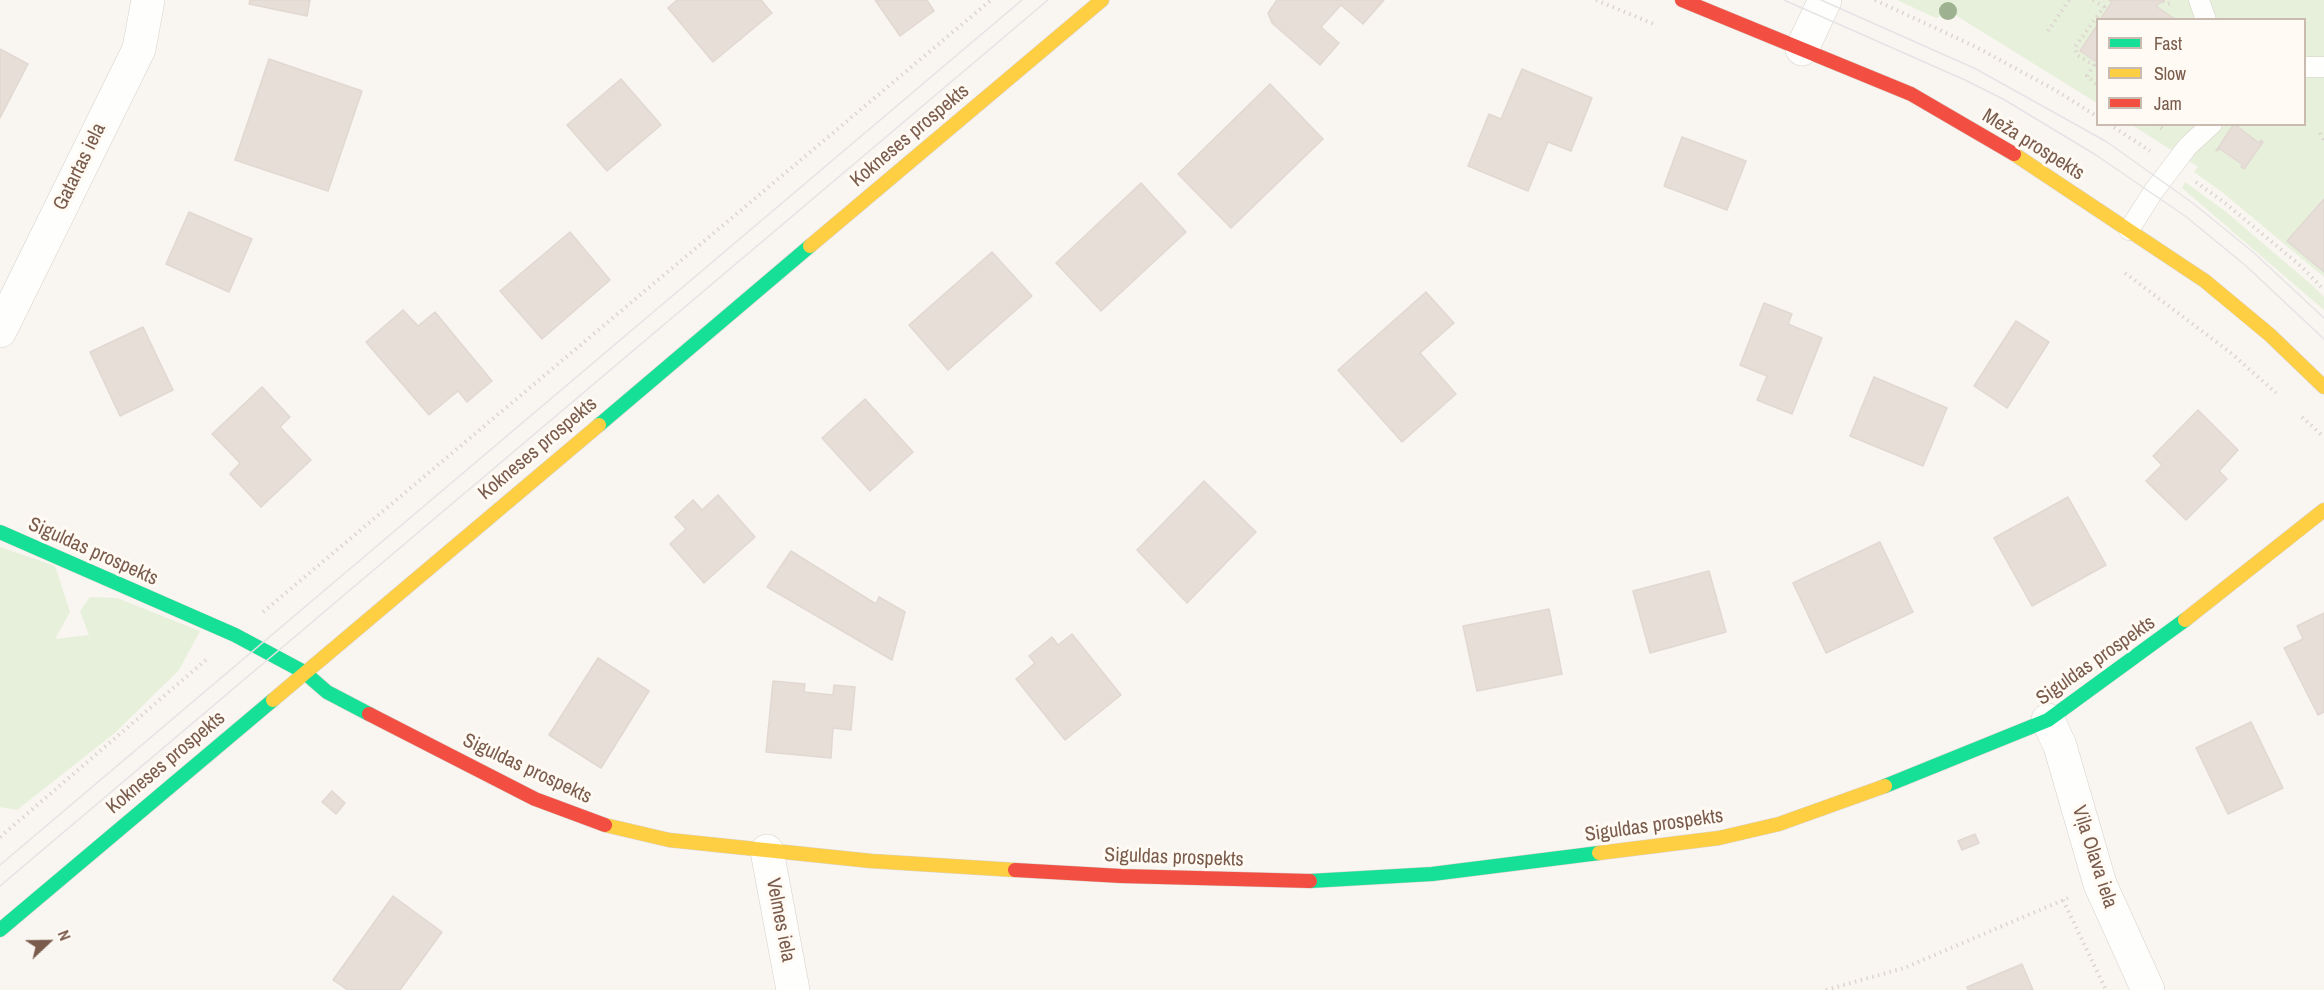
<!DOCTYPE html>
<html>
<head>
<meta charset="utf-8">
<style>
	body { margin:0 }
	#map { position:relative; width:2324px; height:990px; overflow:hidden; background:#f9f5f0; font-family:"Archivo Narrow",sans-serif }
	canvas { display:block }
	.legend { position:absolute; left:2096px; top:18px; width:210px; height:108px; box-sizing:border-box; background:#fffaf3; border:2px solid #cabbb1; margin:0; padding:8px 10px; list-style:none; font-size:18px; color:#7a5c4d }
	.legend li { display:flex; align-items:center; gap:12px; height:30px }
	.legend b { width:30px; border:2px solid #cabbb1 }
	.north { position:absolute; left:18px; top:912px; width:60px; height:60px; -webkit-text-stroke:4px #fffaf3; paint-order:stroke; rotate:68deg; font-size:16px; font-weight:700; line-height:24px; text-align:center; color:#7a5c4d }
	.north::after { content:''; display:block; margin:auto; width:21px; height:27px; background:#7a5c4d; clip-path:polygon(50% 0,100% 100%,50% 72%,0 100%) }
</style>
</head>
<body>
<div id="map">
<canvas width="2324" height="990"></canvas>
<ul class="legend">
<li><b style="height:8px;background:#16e098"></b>Fast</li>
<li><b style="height:8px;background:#ffcf43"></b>Slow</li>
<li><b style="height:8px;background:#f24e42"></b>Jam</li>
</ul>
<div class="north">N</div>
</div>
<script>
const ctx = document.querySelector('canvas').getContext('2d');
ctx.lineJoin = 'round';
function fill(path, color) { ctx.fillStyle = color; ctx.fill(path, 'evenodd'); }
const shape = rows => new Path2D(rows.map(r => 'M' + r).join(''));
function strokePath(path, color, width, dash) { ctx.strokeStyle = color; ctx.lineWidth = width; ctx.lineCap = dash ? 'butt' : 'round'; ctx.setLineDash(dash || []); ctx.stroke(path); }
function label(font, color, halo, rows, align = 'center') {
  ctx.font = font + ' "Archivo Narrow",sans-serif'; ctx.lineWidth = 6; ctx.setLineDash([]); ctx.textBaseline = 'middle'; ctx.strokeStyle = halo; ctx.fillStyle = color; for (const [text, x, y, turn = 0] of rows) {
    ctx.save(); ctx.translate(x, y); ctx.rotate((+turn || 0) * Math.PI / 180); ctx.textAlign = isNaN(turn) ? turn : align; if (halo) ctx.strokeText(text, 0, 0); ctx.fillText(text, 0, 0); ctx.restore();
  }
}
fill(shape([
	[1897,0,2324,0,2324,277,2222,192,2194,172,2198,167,2132,125,2304,124,2304,20,2098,20,2097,103,1952,13,1936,18],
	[2185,182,2225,211,2313,286,2324,297,2324,310,2182,188],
	[0,547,55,566,70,612,55,639,89,635,80,611,90,597,117,598,200,631,179,670,116,732,17,810,0,807]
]), '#e7f0db');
const building = shape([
	[250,0,310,0,307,16,249,4,250,0],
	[677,0,761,0,772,13,713,62,668,8,677,0],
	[875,0,927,0,934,11,900,36,875,0],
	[1277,0,1384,0,1363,24,1341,5,1321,27,1339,43,1320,65,1272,23,1268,13,1277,0],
	[2109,0,2164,0,2156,6,2176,20,2100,20,2112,2,2109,0],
	[2098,24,2098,63,2080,51,2098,24],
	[0,49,28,64,0,118,0,49],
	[269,59,362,91,328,191,235,160,269,59],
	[1522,69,1592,98,1571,151,1548,142,1528,191,1468,166,1489,114,1501,119,1522,69],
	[621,79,661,125,607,171,567,125,621,79],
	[1270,84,1323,139,1231,228,1178,174,1270,84],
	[2234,124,2259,143,2261,140,2263,142,2244,169,2241,167,2243,165,2220,149,2216,151,2234,124],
	[1682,137,1746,161,1727,210,1664,186,1682,137],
	[1141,183,1186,232,1101,311,1056,263,1141,183],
	[2324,199,2324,272,2287,241,2324,199],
	[189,212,252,239,229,292,166,264,189,212],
	[570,232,610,280,542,339,500,291,570,232],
	[992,252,1032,296,948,370,909,325,992,252],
	[1426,292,1454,323,1420,353,1456,394,1402,442,1338,370,1426,292],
	[1764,303,1792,314,1788,324,1822,338,1792,414,1757,400,1767,376,1740,365,1764,303],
	[403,310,418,326,435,312,492,381,467,402,458,391,429,415,366,342,403,310],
	[2016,321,2049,342,2007,408,1974,386,2016,321],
	[143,327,173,390,120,416,90,352,143,327],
	[1874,377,1947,408,1923,466,1850,436,1874,377],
	[262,387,290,417,280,427,311,460,261,507,230,474,240,463,212,434,262,387],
	[865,399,913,452,870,491,822,438,865,399],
	[2198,410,2238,450,2219,471,2227,479,2186,520,2146,481,2162,465,2153,456,2198,410],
	[1204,481,1256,532,1187,603,1137,550,1204,481],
	[718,495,755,537,704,583,670,544,686,529,675,517,693,500,702,510,718,495],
	[2068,497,2106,565,2032,606,1994,538,2068,497],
	[1880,542,1913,612,1826,653,1793,583,1880,542],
	[791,551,876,604,879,597,905,612,892,660,767,587,791,551],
	[1709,571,1726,632,1650,653,1633,591,1709,571],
	[1549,609,1562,674,1477,691,1463,626,1549,609],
	[2324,613,2324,712,2318,715,2284,648,2303,639,2297,626,2324,613],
	[1072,634,1121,695,1065,740,1016,679,1035,663,1029,656,1052,637,1058,645,1072,634],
	[598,658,649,691,601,768,549,735,598,658],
	[773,681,805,684,804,692,833,695,834,685,855,687,851,730,833,728,831,758,766,752,773,681],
	[2251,722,2283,788,2228,814,2196,748,2251,722],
	[332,791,345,803,336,814,322,802,332,791],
	[1975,834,1979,843,1962,850,1958,841,1975,834],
	[393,896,442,932,400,990,348,990,333,980,393,896],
	[2022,964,2033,990,1968,990,1967,987,2022,964]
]);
fill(building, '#e6ded7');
strokePath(building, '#e2d8d2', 1.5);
const lane = shape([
	[2199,0,2206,20],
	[2304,67,2324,67],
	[2129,230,2153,192,2188,146,2212,124]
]);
const street = shape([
	[1802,49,1825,0],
	[0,331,139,49,148,0],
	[2048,720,2060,746,2100,884,2148,990],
	[767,851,793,990]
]);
const fast = shape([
	[599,425,810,246],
	[0,532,235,635,304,672,327,692,369,714],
	[1885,786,2048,720,2185,620],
	[1310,881,1432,874,1599,853],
	[0,930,273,700]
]);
const slow = shape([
	[2014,154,2205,281,2270,335,2324,387],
	[810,246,1102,0],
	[2185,620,2324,510],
	[273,700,599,425],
	[605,825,669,840,871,861,1015,870],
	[1599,853,1719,838,1779,824,1885,786]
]);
const jam = shape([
	[1682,0,1911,94,2014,154],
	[369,714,535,799,605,825],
	[1015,870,1121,876,1310,881]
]);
strokePath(lane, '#d7d1cb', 21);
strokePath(street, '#d7d1cb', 34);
strokePath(fast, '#d9d2cb', 15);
strokePath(slow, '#d9d2cb', 15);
strokePath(jam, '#d9d2cb', 15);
strokePath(shape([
	[1596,0,1656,25],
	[1875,0,1978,48,2055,90,2098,117],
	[2093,0,2104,7,2075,47,2077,55,2094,65,2087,76,2098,86],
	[2163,1,2168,4,2173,2],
	[2048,31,2069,0],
	[2109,124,2150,151],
	[2156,124,2165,131],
	[2320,133,2324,141],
	[2196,182,2225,203,2302,267,2324,290],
	[2125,273,2231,353,2276,393],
	[2302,417,2324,437],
	[263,612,991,0],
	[0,837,207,659],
	[2063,900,2106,990],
	[1826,990,1904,968,2068,898]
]), '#dcd5d0', 4, [1.5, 4.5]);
strokePath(lane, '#fefefd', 20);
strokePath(street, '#fefefd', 33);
strokePath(fast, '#16e098', 14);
strokePath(slow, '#ffcf43', 14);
strokePath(jam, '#f24e42', 14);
strokePath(shape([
	[1784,0,1965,80,2003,99,2096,155,2185,216,2245,265,2324,339],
	[1821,0,1976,69,2107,142,2194,204,2253,252,2324,318],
	[0,865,1022,0],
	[0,886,1048,0]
]), '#e6e3e7', 1.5);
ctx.fillStyle = '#9eb190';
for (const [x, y] of [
	[1948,11]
]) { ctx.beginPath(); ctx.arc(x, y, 9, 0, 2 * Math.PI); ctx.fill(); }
label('20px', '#7a5c4d', '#fffaf3', [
	["Kokneses prospekts",910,136,-40],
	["Meža prospekts",2033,145,32],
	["Gatartas iela",80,167,-64],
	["Kokneses prospekts",538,449,-40],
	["Siguldas prospekts",93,552,24],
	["Siguldas prospekts",2096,661,-35],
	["Kokneses prospekts",166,763,-40],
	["Siguldas prospekts",527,769,25],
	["Siguldas prospekts",1654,826,-8],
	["Viļa Olava iela",2094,857,72],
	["Siguldas prospekts",1174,858,2],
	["Velmes iela",780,920,79]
]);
</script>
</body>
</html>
